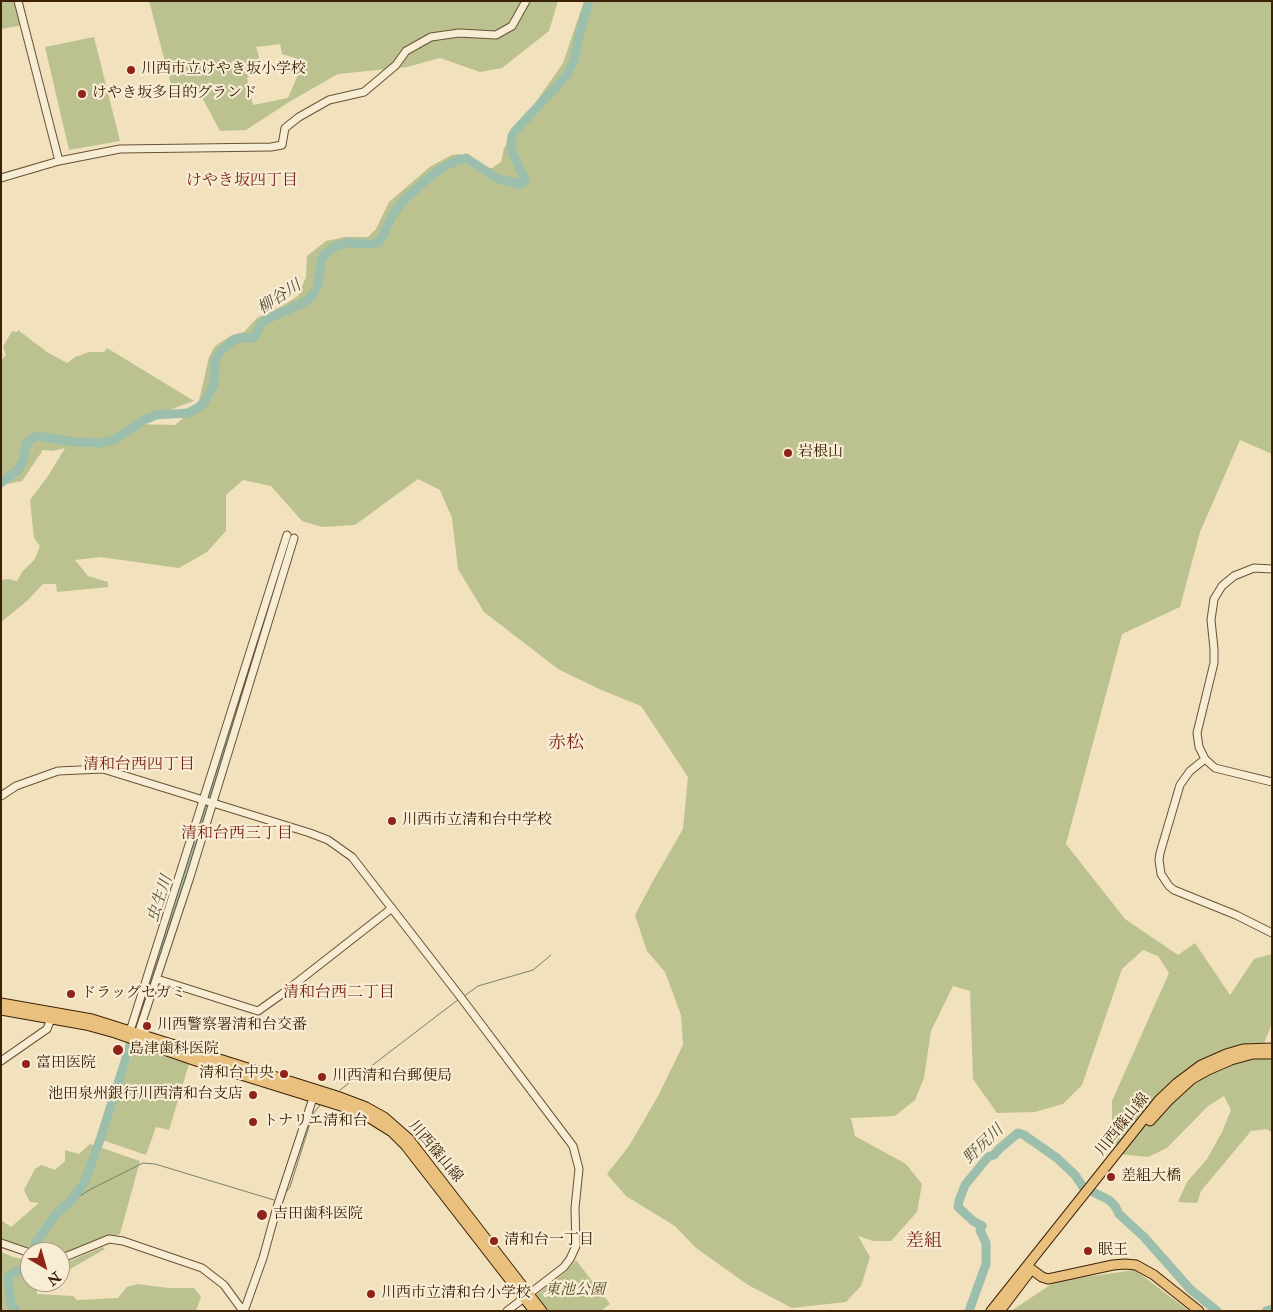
<!DOCTYPE html>
<html>
<head>
<meta charset="utf-8">
<style>
	body { margin:0 }
	#map { position:relative; width:1273px; height:1312px; overflow:hidden; background:#f2e1bd; font-family:"IM FELL Double Pica",serif }
	canvas { display:block }
	.frame { position:absolute; inset:0; border:2px solid #3b2207; pointer-events:none }
	.north { position:absolute; left:20px; top:1242px; width:50px; height:50px; box-sizing:border-box; background:#f7ecd4; border:1px solid #ac9b82; border-radius:50%; rotate:142deg; font-size:14px; font-weight:700; line-height:20px; text-align:center; color:#3b2207 }
	.north::after { content:''; display:block; margin:auto; width:18px; height:22px; background:#8f2418; clip-path:polygon(50% 0,100% 100%,50% 72%,0 100%) }
</style>
</head>
<body>
<div id="map">
<canvas width="1273" height="1312"></canvas>
<div class="frame"></div>
<div class="north">N</div>
</div>
<script>
const ctx = document.querySelector('canvas').getContext('2d');
ctx.lineJoin = 'round';
function fill(path, color) { ctx.fillStyle = color; ctx.fill(path, 'evenodd'); }
const shape = rows => new Path2D(rows.map(r => 'M' + r).join(''));
function strokePath(path, color, width, dash) { ctx.strokeStyle = color; ctx.lineWidth = width; ctx.lineCap = dash ? 'butt' : 'round'; ctx.setLineDash(dash || []); ctx.stroke(path); }
function label(font, color, halo, rows, align = 'center') {
  ctx.font = font + ' "IM FELL Double Pica","Noto Serif JP",serif'; ctx.lineWidth = 4.5; ctx.setLineDash([]); ctx.textBaseline = 'middle'; ctx.strokeStyle = halo; ctx.fillStyle = color; for (const [text, x, y, turn = 0] of rows) {
    ctx.save(); ctx.translate(x, y); ctx.rotate((+turn || 0) * Math.PI / 180); ctx.textAlign = isNaN(turn) ? turn : align; if (halo) ctx.strokeText(text, 0, 0); ctx.fillText(text, 0, 0); ctx.restore();
  }
}
fill(shape([
	[1,1,14,1,20,24,19,26,1,29],
	[149,1,558,1,549,31,502,68,480,72,440,58,407,67,338,74,289,102,246,130,220,131,198,90,174,96],
	[280,44,282,54,295,58,300,70,288,98,253,105,247,78,255,73,260,60,256,47],
	[584,1,1272,1,1272,454,1240,440,1200,532,1180,607,1122,634,1066,844,1125,919,1178,955,1195,943,1230,995,1254,959,1272,954,1272,1023,1259,1056,1272,1058,1272,1133,1267,1129,1251,1131,1201,1191,1197,1203,1178,1202,1187,1182,1207,1159,1222,1132,1231,1110,1224,1096,1208,1106,1167,1148,1148,1157,1119,1154,1112,1134,1112,1101,1169,973,1158,956,1143,950,1122,969,1082,1085,1063,1104,1035,1112,997,1113,973,1079,970,991,953,986,931,1031,924,1078,915,1100,895,1116,851,1118,855,1136,906,1164,922,1184,917,1212,891,1241,874,1241,858,1236,870,1257,861,1286,846,1302,792,1308,748,1285,696,1248,675,1226,626,1196,607,1174,629,1146,658,1096,683,1045,681,1015,665,972,647,951,635,915,653,881,683,829,688,777,641,706,599,689,558,669,484,612,458,569,452,518,440,490,418,479,355,525,322,527,302,521,271,486,243,480,226,495,226,531,207,552,179,568,100,557,75,560,88,576,108,582,108,587,57,592,56,584,43,584,27,601,1,622,1,580,8,579,17,581,22,572,35,559,40,546,34,538,30,500,48,476,65,448,53,451,43,450,22,481,1,485,1,360,6,355,3,347,12,331,17,332,18,330,47,352,67,363,75,357,89,352,104,352,107,348,194,401,131,424,175,425,198,405,209,357,215,346,232,335,244,332,257,318,284,305,298,296,306,277,307,256,326,241,345,237,368,237,376,229,389,202,431,166,452,155,460,154,479,169,492,168,501,162,504,148,563,63],
	[94,37,120,141,69,150,45,47],
	[135,1046,189,1064,169,1130,156,1127,146,1155,102,1140],
	[90,1144,140,1161,120,1234,60,1256,60,1252,41,1252,1,1239,1,1220,11,1227,39,1203,30,1202,24,1190,35,1169,41,1165,55,1170,65,1161,65,1150,79,1154],
	[103,1247,105,1249,65,1272,60,1272,60,1265],
	[1,1252,13,1257,30,1261,30,1282,40,1282,37,1286,37,1294,73,1296,77,1300,118,1298,127,1287,138,1284,168,1288,194,1288,201,1297,196,1311,1,1311],
	[576,1260,610,1304,601,1311,548,1311,536,1295,567,1271],
	[1135,1270,1189,1311,1011,1311,1056,1281]
]), '#bbc290');
strokePath(shape([
	[463,997,478,986,533,970,551,955],
	[340,1090,459,999],
	[287,1191,290,1187,313,1114,320,1105],
	[70,1202,91,1189,143,1163,155,1164,274,1200]
]), '#75806a', 1);
strokePath(shape([
	[1,483,18,470,23,461,26,444,36,436,75,442,103,443,116,439,144,420,156,415,188,413,197,408,204,403,214,384,215,361,221,351,231,342,239,338,254,338,261,324,266,320,303,303,312,296,318,286,321,261,324,255,335,247,346,243,372,244,378,242,382,238,392,216,401,203,426,180,442,168,456,161,466,158,498,179,520,184,525,181,524,178,512,152,511,143,512,136,515,131,566,76,574,61,580,32,589,1],
	[33,1252,36,1242,56,1214,70,1202,84,1183,100,1140,280,572],
	[16,1311,11,1303,8,1280,9,1276,25,1267,30,1259],
	[969,1311,986,1264,986,1243,980,1230,982,1226,973,1221,958,1207,959,1201,965,1185,988,1157,994,1155,999,1149,1018,1133,1024,1135,1057,1158,1075,1175,1083,1187,1109,1200,1115,1206,1119,1214,1144,1237,1190,1289,1217,1311],
	[1266,1311,1272,1309]
]), '#9cbeac', 9);
const minor = shape([
	[18,1,59,161],
	[1,178,59,161,120,149,271,147,282,145,285,128,299,117,329,100,364,92,396,65,406,51,431,37,459,33,496,35,512,26,526,1],
	[1272,569,1254,568,1234,576,1222,586,1214,599,1211,620,1214,649,1214,663,1197,733,1199,747,1205,759,1215,768,1272,782],
	[1205,759,1190,771,1180,785,1160,853,1159,860,1161,874,1169,886,1174,890,1236,915,1272,933],
	[1,796,16,786,58,771,103,769,310,833,328,840,352,857,459,995,573,1146,579,1169,575,1208,576,1246,570,1259,564,1267,507,1311],
	[157,979,258,1011,282,994,392,908],
	[130,1031,287,535],
	[138,1034,190,877,294,538],
	[1,1061,47,1029,53,1014],
	[1,1243,30,1253],
	[60,1259,109,1239,123,1241,202,1268,224,1285,243,1311],
	[244,1311,263,1258,277,1207,315,1092]
]);
const major = shape([
	[1,1003,92,1019,337,1096,366,1107,384,1117,409,1139,542,1311],
	[1,1010,86,1025,115,1033,196,1061,360,1112,392,1132,405,1145,534,1311],
	[1150,1121,1168,1101,1192,1079,1208,1070,1231,1060,1253,1054,1272,1054],
	[1027,1266,1042,1277,1048,1279,1113,1265,1125,1264,1136,1265,1154,1275,1199,1311],
	[991,1311,1159,1100,1177,1083,1201,1065,1226,1054,1243,1049,1272,1048],
	[1000,1311,1028,1274]
]);
strokePath(minor, '#695234', 9);
strokePath(major, '#3b2207', 11);
strokePath(minor, '#f7ecd4', 7);
strokePath(major, '#e9c07e', 9);
for (const [x, y, r, color] of [
	[131,70,5,"#8f2418"],
	[82,94,5,"#8f2418"],
	[788,453,5,"#8f2418"],
	[392,821,5,"#8f2418"],
	[71,994,5,"#8f2418"],
	[147,1026,5,"#8f2418"],
	[118,1050,6,"#8f2418"],
	[26,1064,5,"#8f2418"],
	[284,1074,5,"#8f2418"],
	[322,1077,5,"#8f2418"],
	[253,1095,5,"#8f2418"],
	[253,1122,5,"#8f2418"],
	[1111,1177,5,"#8f2418"],
	[262,1215,6,"#8f2418"],
	[494,1241,5,"#8f2418"],
	[1088,1251,5,"#8f2418"],
	[371,1294,5,"#8f2418"]
]) { const dot = new Path2D(); dot.arc(x, y, r, 0, 2 * Math.PI); ctx.fillStyle = color; ctx.fill(dot); strokePath(dot, '#f7ecd4', 2); }
label('15px', '#3b2207', '#f7ecd4', [
	["川西市立けやき坂小学校",141,70],
	["けやき坂多目的グランド",92,94],
	["岩根山",798,453],
	["川西市立清和台中学校",402,821],
	["ドラッグセガミ",81,994],
	["川西警察署清和台交番",157,1026],
	["島津歯科医院",129,1050],
	["富田医院",36,1064],
	["清和台中央",274,1074,"right"],
	["川西清和台郵便局",332,1077],
	["池田泉州銀行川西清和台支店",243,1095,"right"],
	["トナリエ清和台",263,1122],
	["差組大橋",1121,1177],
	["吉田歯科医院",273,1215],
	["清和台一丁目",504,1241],
	["眠王",1098,1251],
	["川西市立清和台小学校",381,1294]
], 'left');
label('15px', '#3b2207', '#f7ecd4', [
	["川西篠山線",1123,1125,-51],
	["川西篠山線",435,1152,50]
]);
label('italic 15px', '#5b4a29', '#f7ecd4', [
	["東池公園",575,1291]
]);
label('16px', '#7a1f14', '#f7ecd4', [
	["けやき坂四丁目",242,182],
	["清和台西四丁目",139,766],
	["清和台西三丁目",237,835],
	["清和台西二丁目",339,994]
]);
label('italic 16px', '#585139', '#f7ecd4', [
	["柳谷川",280,298,-33],
	["虫生川",161,899,-72],
	["野尻川",984,1145,-44]
]);
label('18px', '#7a1f14', '#f7ecd4', [
	["赤松",566,744],
	["差組",924,1242]
]);
</script>
</body>
</html>
